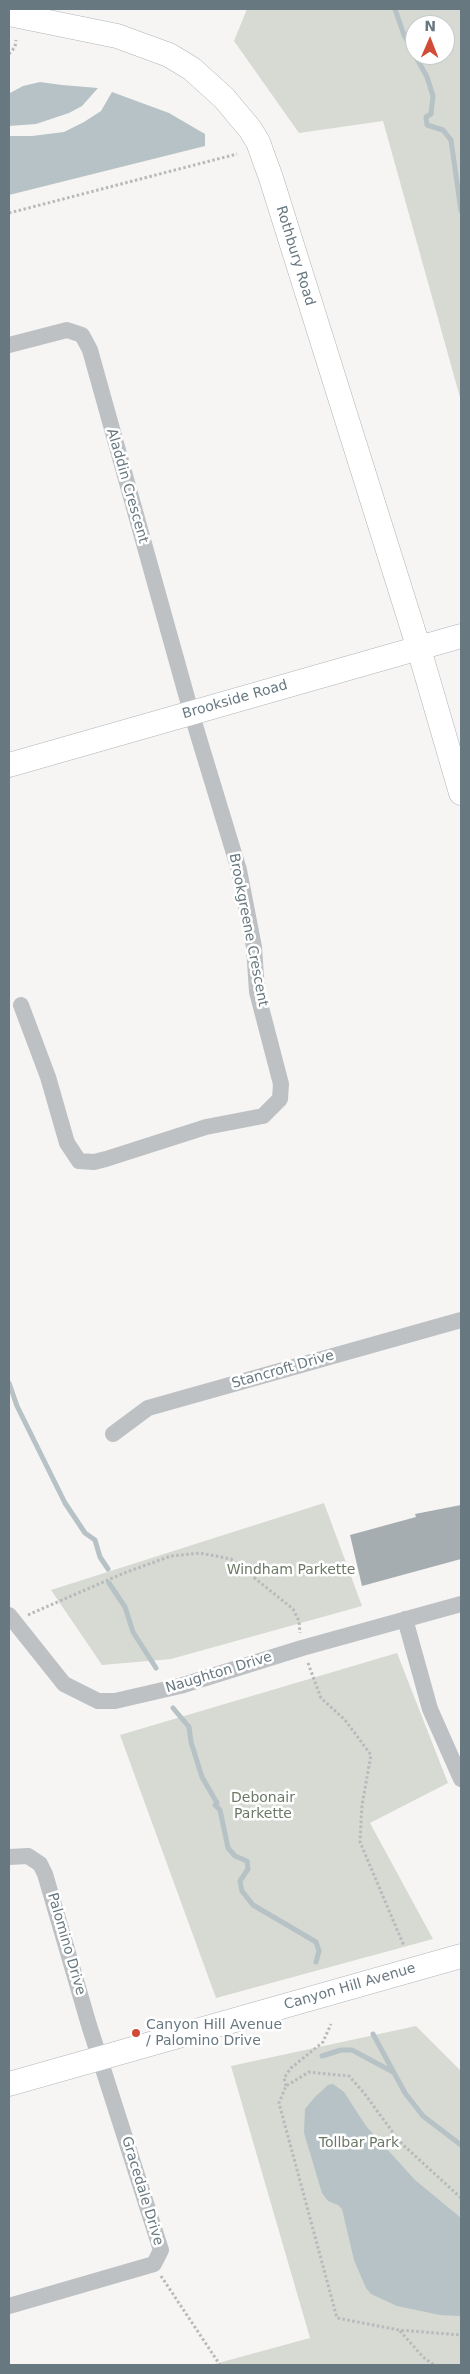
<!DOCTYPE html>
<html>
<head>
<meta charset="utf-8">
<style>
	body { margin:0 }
	#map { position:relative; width:470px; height:2374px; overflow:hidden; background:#f6f5f3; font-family:"DejaVu Sans",sans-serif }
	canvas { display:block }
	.frame { position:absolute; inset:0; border:10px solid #687881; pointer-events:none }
	.north { position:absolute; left:405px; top:15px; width:50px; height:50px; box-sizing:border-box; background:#fff; border:1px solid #c3c9cd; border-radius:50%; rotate:1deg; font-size:14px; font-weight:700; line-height:20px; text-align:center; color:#687881 }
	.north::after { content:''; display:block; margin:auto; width:18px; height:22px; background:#d24b36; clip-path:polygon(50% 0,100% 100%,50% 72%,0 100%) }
</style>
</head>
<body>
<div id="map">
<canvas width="470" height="2374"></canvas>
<div class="frame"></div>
<div class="north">N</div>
</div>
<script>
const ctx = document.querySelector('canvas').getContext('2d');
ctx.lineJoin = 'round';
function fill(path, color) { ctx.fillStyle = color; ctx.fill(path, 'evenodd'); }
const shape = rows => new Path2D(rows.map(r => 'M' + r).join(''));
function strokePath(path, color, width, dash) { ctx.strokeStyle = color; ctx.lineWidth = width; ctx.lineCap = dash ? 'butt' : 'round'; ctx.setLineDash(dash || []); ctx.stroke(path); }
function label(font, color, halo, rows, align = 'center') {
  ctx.font = font + ' "DejaVu Sans",sans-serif'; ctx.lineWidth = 5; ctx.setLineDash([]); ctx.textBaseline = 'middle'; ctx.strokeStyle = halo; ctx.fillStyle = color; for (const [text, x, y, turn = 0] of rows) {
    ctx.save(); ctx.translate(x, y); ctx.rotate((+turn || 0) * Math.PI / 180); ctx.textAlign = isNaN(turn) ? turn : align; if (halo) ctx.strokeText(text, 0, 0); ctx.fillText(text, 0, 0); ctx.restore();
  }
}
fill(shape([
	[247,9,461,9,461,401,383,121,299,133,234,41],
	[415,25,445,25,445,55,415,55],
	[324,1503,362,1606,171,1659,102,1665,51,1590],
	[397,1653,448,1783,370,1823,433,1939,216,1998,120,1735],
	[416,2026,461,2071,461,2365,211,2365,310,2338,231,2066]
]), '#d6dad2');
fill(shape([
	[40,82,62,85,98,88,82,106,69,113,36,124,9,126,10,93,23,86],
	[112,92,169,113,205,134,205,146,9,195,9,136,32,136,64,132,84,122,101,111],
	[333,2084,344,2092,366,2126,415,2180,461,2218,461,2316,440,2315,397,2306,371,2294,366,2288,354,2260,342,2209,338,2205,328,2201,322,2193,304,2133,305,2109,315,2097,328,2085]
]), '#b6c2c5');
strokePath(shape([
	[395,9,404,35,427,77,433,96,431,114,426,117,427,125,443,130,451,140,461,211],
	[9,1383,17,1406,65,1503,85,1533,95,1540,100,1557,108,1569],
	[109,1583,125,1607,133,1632,156,1668],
	[173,1708,189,1727,191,1742,202,1777,217,1803,215,1805,220,1810,228,1848,235,1856,247,1861,248,1869,240,1881,242,1891,253,1905,316,1942,319,1951,316,1962],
	[373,2034,405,2093,423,2116,461,2145],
	[322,2056,341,2050,352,2050,393,2072]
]), '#b6c2c5', 5);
fill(shape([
	[461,1505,461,1559,362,1586,350,1535,416,1517,415,1514]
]), '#a5adb1');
const secondary = shape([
	[9,14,117,36,169,55,192,69,224,98,250,129,258,142,271,178,419,649,461,793],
	[9,765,461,636],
	[9,2084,461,1956]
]);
strokePath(secondary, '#b0b5b9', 25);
strokePath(shape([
	[9,54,15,47,16,40],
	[9,213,237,154],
	[28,1615,124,1573,171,1556,200,1553,231,1559,293,1609,299,1621,300,1633],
	[308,1663,321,1698,345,1720,371,1755,362,1805,360,1842,404,1946],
	[286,2086,284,2078,291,2068,323,2042,331,2024],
	[461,2198,400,2142,364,2093,349,2076,309,2072,286,2086,279,2103,337,2318,399,2330,461,2335],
	[161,2276,220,2365],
	[400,2331,423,2357,434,2365]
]), '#b7babc', 3, [2.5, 2.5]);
strokePath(shape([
	[9,345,67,330,82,335,90,350,191,712,239,870,254,947,257,992,281,1084,280,1099,263,1116,206,1127,106,1159,94,1162,79,1161,67,1143,48,1077,21,1005],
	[113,1434,148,1408,461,1320],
	[9,1615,64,1684,98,1701,115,1701,180,1686,302,1648,461,1604],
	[405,1619,430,1709,461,1779],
	[9,1857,28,1856,40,1864,45,1874,89,2025,161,2250,154,2264,9,2306]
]), '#bdc1c4', 16);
strokePath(secondary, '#fff', 24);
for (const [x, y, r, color] of [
	[136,2033,5,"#d24b36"]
]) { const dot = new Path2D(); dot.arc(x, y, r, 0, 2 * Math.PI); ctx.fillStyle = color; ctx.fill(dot); strokePath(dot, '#fff', 2); }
label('14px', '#687881', '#fff', [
	["Rothbury Road",295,256,73],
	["Aladdin Crescent",127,486,74],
	["Brookside Road",235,700,-16],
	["Brookgreene Crescent",248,930,79],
	["Stancroft Drive",283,1370,-16],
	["Naughton Drive",219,1673,-17],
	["Palomino Drive",66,1944,74],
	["Canyon Hill Avenue",350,1987,-16],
	["Gracedale Drive",142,2191,73]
]);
label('14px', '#6c7966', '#fff', [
	["Windham Parkette",291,1570],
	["Debonair",263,1798],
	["Parkette",263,1814],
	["Tollbar Park",359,2143]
]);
label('14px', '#687881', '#fff', [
	["Canyon Hill Avenue",146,2025],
	["/ Palomino Drive",146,2041]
], 'left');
</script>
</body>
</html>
